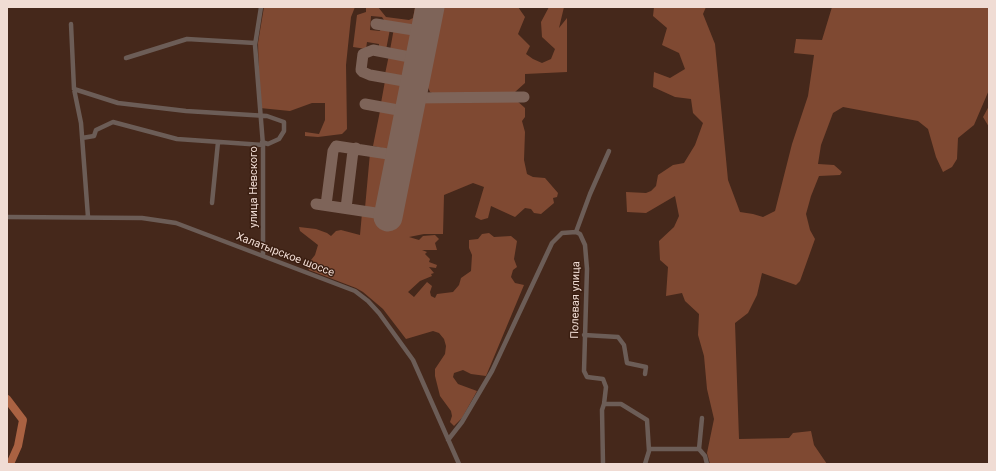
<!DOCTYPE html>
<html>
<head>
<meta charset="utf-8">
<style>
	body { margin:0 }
	#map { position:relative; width:996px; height:471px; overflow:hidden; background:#45281b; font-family:Roboto,sans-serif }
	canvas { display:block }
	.frame { position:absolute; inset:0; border:8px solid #f0dcd4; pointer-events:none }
</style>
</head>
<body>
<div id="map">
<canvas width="996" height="471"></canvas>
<div class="frame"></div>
</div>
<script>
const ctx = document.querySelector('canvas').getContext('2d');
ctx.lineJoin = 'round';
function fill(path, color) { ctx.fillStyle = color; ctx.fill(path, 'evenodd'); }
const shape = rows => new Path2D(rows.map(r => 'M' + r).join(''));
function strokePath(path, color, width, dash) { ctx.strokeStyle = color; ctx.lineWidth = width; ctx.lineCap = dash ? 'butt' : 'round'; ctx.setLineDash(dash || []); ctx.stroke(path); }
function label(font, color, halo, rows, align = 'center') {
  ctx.font = font + ' Roboto,sans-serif'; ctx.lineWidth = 3; ctx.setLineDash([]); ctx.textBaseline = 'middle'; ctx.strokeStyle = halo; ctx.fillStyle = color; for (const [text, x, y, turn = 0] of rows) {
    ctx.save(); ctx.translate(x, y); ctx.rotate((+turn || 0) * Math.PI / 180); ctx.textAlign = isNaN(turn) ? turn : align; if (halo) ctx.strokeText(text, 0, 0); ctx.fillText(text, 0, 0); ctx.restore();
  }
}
fill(shape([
	[264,7,355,7,351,17,346,65,347,129,342,134,318,137,305,136,305,132,319,134,325,120,325,103,312,103,290,111,260,108,258,43],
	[366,7,378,7,386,17,409,20,413,18,415,7,420,7,416,27,386,23,382,17,371,16,370,30,380,31,381,27,390,29,386,50,379,48,379,44,367,42,366,49,353,47,357,15,366,12],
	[441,7,518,7,525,17,518,34,530,46,526,54,533,59,542,63,551,59,555,49,542,37,541,22,549,7,564,7,559,28,567,18,567,72,525,74,525,83,515,92,434,94,430,92,426,83],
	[654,7,706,7,703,14,715,44,728,180,740,212,753,214,763,217,775,211,792,144,808,96,814,55,794,53,796,39,822,40,832,7,989,7,989,90,974,125,958,138,957,159,952,167,943,172,936,157,928,129,918,121,843,107,833,113,821,145,818,164,834,165,842,172,840,175,819,176,811,196,806,214,810,230,815,239,800,281,796,285,762,273,757,295,748,313,735,323,739,439,789,438,793,433,811,431,814,445,827,464,710,464,707,453,714,419,707,389,704,356,698,335,699,314,685,301,682,293,666,296,668,267,660,260,659,241,674,227,679,216,675,196,646,213,627,212,626,192,646,193,651,191,656,186,658,175,673,165,684,163,695,145,703,123,693,113,691,99,675,97,653,87,654,72,670,78,685,69,679,53,662,45,667,28,653,16],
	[394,28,415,33,411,55,390,50],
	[389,55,410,59,406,78,385,74],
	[385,81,404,85,400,107,381,103],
	[428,100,516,100,525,108,525,117,522,121,525,132,524,160,527,174,533,177,545,178,558,193,557,197,553,198,554,203,541,214,534,213,531,209,525,208,515,217,491,206,488,218,481,220,475,217,484,187,473,183,444,195,443,234,424,234,409,237,419,240,423,236,435,235,439,239,435,243,437,250,422,250,427,252,425,254,430,259,429,262,437,265,436,268,429,267,434,273,431,274,432,276,420,281,408,292,414,297,427,282,432,286,430,292,431,296,435,298,437,294,453,292,459,285,461,278,471,271,472,255,469,248,469,240,478,239,482,234,489,233,494,237,511,236,517,241,514,259,517,267,513,270,511,277,515,283,524,285,486,376,471,374,463,370,454,373,453,377,458,384,477,391,462,418,454,426,450,422,452,416,451,411,440,396,435,376,435,369,445,354,446,346,444,339,439,333,433,331,406,339,383,309,363,292,356,288,309,270,307,265,315,255,318,245,300,231,299,227,316,229,327,233,331,236,336,231,341,230,360,235,362,213,398,219,420,104],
	[989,106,989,127,983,117],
	[380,111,399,115,392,150,373,146],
	[370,153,390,157,380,210,365,208]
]), '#7f4932');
strokePath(shape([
	[7,399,23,420,18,446,10,464]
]), '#aa6242', 8);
strokePath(shape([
	[376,24,426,32],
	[415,83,370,75,363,72,361,70,363,54,373,50,420,59],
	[412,98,524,97],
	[365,104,409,112],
	[316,204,389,215],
	[326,205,333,151,336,146,401,156],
	[346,208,353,151,356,148]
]), '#7e6459', 11);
strokePath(shape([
	[388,217,430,7]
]), '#7e6459', 29);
strokePath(shape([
	[261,7,255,45,263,145,263,256],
	[71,24,74,89,81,123,88,217],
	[126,58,187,39,255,43],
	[74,89,118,103,186,111,267,116,284,122,284,131,279,139,268,144,262,142],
	[82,138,94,136,96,130,113,122,177,139,263,145],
	[212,203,218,142],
	[7,217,142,218,176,223,355,291,368,301,379,313,413,360,459,464],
	[576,232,580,234,585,245,587,269,584,371,587,377,603,379,606,387,604,404,621,404,647,420,649,451,645,464],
	[584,335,618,337,624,345,627,363,646,367,645,374],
	[448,440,462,422,492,371,552,243,562,233,576,232,590,194,609,151],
	[649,449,699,449,702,418],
	[699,449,705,456,707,464],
	[603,464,602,410,604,404]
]), '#6c5d57', 4.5);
label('11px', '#f0dcd4', '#3a1e11', [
	["улица Невского",254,187,-90],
	["Халатырское шоссе",285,255,21],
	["Полевая улица",576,300,-89]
]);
</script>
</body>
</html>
